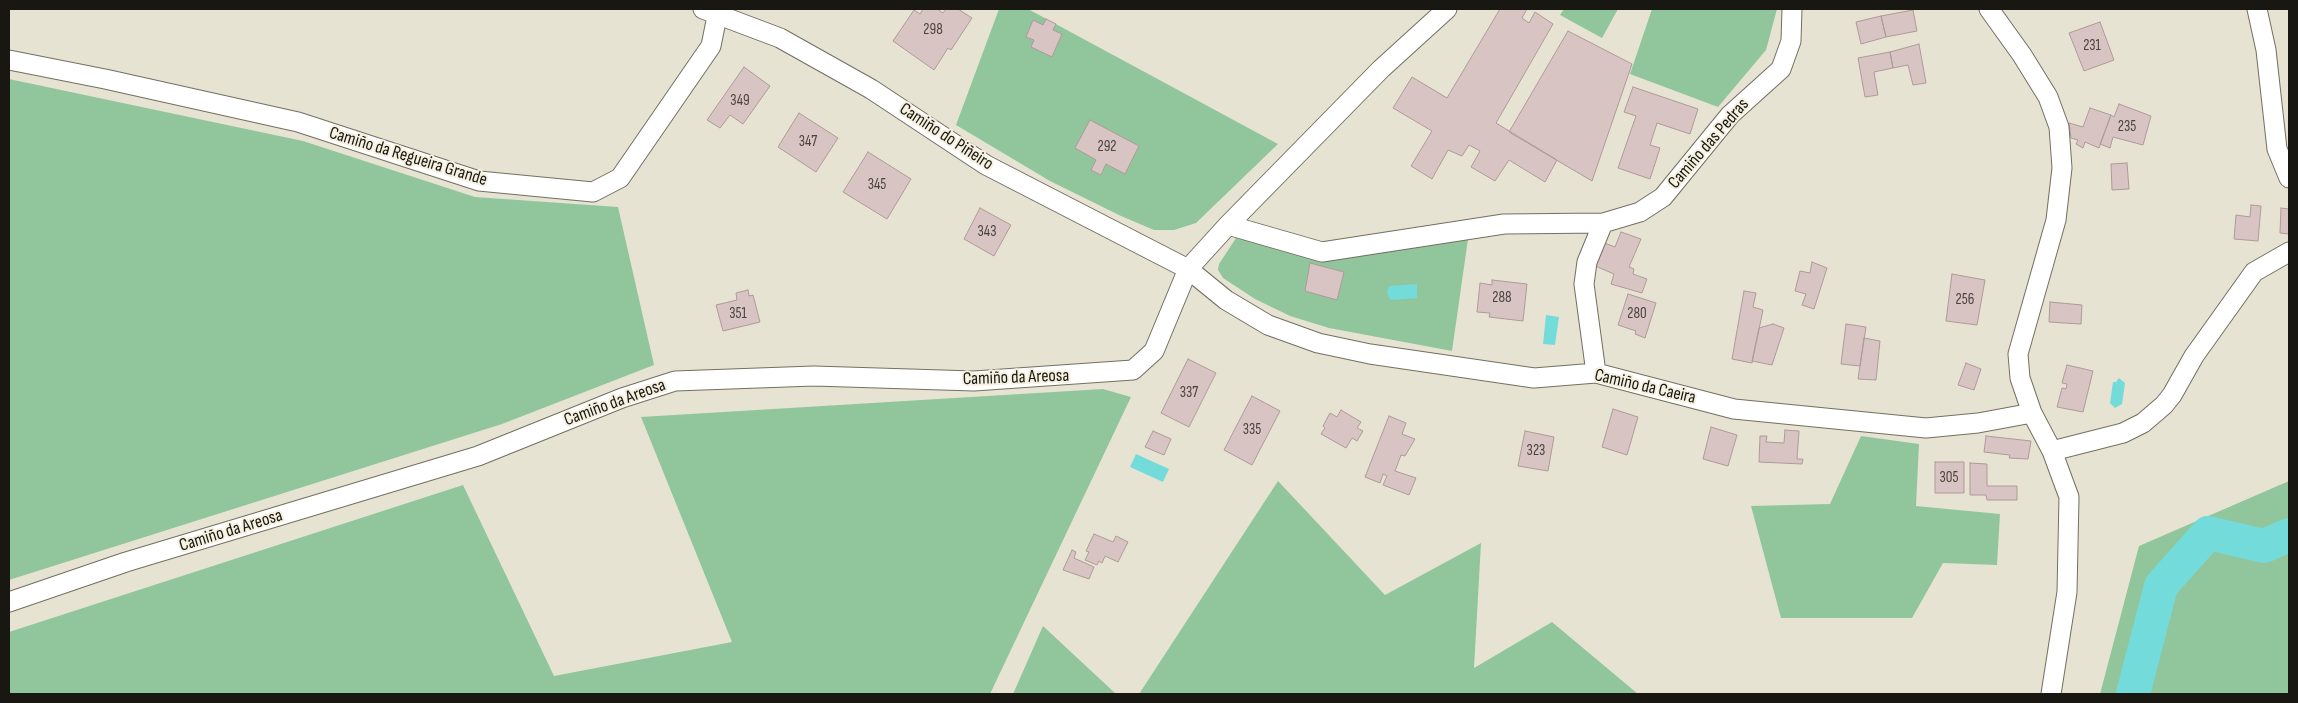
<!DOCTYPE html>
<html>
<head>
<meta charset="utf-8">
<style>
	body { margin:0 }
	#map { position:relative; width:2298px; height:703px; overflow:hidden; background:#e7e3d2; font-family:"Sofia Sans Condensed",sans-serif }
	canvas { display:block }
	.frame { position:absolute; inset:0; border:10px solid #191711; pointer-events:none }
</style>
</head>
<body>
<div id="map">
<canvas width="2298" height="703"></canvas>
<div class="frame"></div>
</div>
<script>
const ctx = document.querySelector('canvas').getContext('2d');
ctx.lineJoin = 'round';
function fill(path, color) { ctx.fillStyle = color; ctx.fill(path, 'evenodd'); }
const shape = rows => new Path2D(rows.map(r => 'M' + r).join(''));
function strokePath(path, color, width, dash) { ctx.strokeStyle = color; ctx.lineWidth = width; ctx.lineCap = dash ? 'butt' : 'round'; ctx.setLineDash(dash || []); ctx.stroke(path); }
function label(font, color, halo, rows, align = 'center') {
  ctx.font = font + ' "Sofia Sans Condensed",sans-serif'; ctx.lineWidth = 4; ctx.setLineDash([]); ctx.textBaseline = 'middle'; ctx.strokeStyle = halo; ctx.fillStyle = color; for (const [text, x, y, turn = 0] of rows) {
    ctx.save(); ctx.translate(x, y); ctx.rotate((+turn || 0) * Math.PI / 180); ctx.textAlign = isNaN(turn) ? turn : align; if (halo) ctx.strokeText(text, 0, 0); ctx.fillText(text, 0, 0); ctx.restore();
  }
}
fill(shape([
	[999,9,1028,9,1278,144,1196,223,1174,230,1154,230,1121,216,1050,181,956,125],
	[1564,9,1618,9,1602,38,1560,15],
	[1652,9,1777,9,1766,50,1718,107,1630,74],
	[9,79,303,141,475,197,618,207,654,365,502,424,9,580],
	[1239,236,1322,258,1468,239,1452,351,1329,328,1290,316,1255,299,1223,278,1218,270,1219,264,1236,238],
	[1103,389,1131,397,990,694,9,694,9,632,463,485,554,676,732,642,641,417],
	[1861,436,1919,444,1916,506,2000,514,1997,565,1943,563,1912,618,1781,618,1751,506,1830,504],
	[1278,481,1385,595,1481,543,1474,668,1552,622,1638,694,1139,694],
	[2289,481,2289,694,2100,694,2139,546],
	[1043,626,1116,694,1013,694]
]), '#91c69d');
fill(shape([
	[1417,284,1417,298,1391,300,1389,298,1387,292,1389,286],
	[1546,315,1559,317,1555,345,1543,344],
	[2119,378,2125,383,2122,404,2115,408,2110,403,2113,382,2116,382],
	[1136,454,1169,469,1163,482,1130,467]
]), '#74dbdb');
strokePath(shape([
	[2133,694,2161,586,2208,533,2264,546,2289,535]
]), '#74dbdb', 34);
const building = shape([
	[923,9,937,9,943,13,946,9,958,9,972,18,951,50,948,48,934,70,893,41,914,10,920,14,923,9],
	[1500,9,1527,9,1522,18,1529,23,1535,12,1553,24,1496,123,1557,160,1545,182,1509,160,1495,181,1471,167,1480,151,1469,145,1462,156,1448,150,1432,179,1411,166,1432,131,1393,108,1412,77,1447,98,1500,9],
	[1913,10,1917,31,1886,37,1881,16,1913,10],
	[1881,16,1886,37,1861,44,1856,22,1881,16],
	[1046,19,1056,24,1053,30,1062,34,1052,57,1031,47,1034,40,1026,37,1033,20,1043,25,1046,19],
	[2100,22,2114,60,2084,71,2069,33,2100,22],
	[1568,31,1632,64,1592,181,1509,132,1568,31],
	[1919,44,1926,83,1913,85,1908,65,1893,68,1890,52,1919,44],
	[1890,52,1893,68,1874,72,1878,95,1865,97,1858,58,1890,52],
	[744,67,770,86,743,124,730,115,720,128,707,120,744,67],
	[1633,87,1698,109,1690,134,1657,123,1650,145,1660,148,1650,179,1618,168,1636,116,1624,112,1633,87],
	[2119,104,2151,116,2143,145,2113,137,2110,148,2100,144,2111,115,2114,117,2119,104],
	[2090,108,2111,115,2099,148,2085,142,2083,148,2076,144,2078,140,2071,138,2069,123,2083,127,2090,108],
	[799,113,838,138,816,172,778,147,799,113],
	[1090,120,1139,146,1125,174,1106,164,1101,175,1091,170,1096,160,1075,148,1090,120],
	[868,152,911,179,887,219,843,192,868,152],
	[2127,163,2129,189,2112,190,2111,164,2127,163],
	[2251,205,2261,206,2258,241,2234,239,2236,215,2250,217,2251,205],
	[980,208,1011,225,994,256,964,239,980,208],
	[2281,208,2289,209,2289,234,2280,233,2281,208],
	[1621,232,1641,239,1629,267,1634,269,1633,274,1647,279,1642,293,1611,284,1614,274,1593,265,1602,242,1615,247,1621,232],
	[1812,262,1827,268,1814,309,1802,305,1806,294,1795,291,1800,271,1810,273,1812,262],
	[1310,263,1344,272,1337,300,1305,291,1310,263],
	[1952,274,1985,280,1977,325,1946,321,1952,274],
	[1492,280,1527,284,1523,321,1489,317,1490,313,1477,312,1480,283,1492,285,1492,280],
	[748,290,749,296,753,295,760,322,723,331,716,305,737,300,736,293,748,290],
	[1744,291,1756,293,1753,307,1763,310,1752,363,1732,359,1744,291],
	[1628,294,1656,303,1645,338,1635,334,1636,331,1618,325,1628,294],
	[2050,302,2082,305,2081,324,2049,322,2050,302],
	[1773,324,1784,328,1772,365,1752,361,1759,328,1773,324],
	[1846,324,1866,327,1860,366,1841,364,1846,324],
	[1864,338,1880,341,1876,380,1858,379,1864,338],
	[1188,359,1216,373,1189,427,1161,413,1188,359],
	[1966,363,1981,369,1974,390,1958,385,1966,363],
	[2067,365,2093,371,2083,412,2057,407,2062,388,2066,389,2067,384,2062,383,2067,365],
	[1252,396,1280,411,1252,465,1224,450,1252,396],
	[1613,409,1638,417,1627,455,1602,447,1613,409],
	[1341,410,1361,422,1357,428,1363,431,1357,441,1352,438,1346,448,1321,434,1325,428,1323,426,1330,413,1337,417,1341,410],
	[1389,416,1406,423,1402,434,1415,439,1405,456,1401,455,1395,471,1416,478,1409,495,1383,485,1387,476,1383,474,1380,483,1365,477,1389,416],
	[1711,427,1737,435,1728,466,1703,459,1711,427],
	[1785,430,1799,431,1797,459,1803,459,1802,464,1759,462,1760,436,1767,436,1766,442,1784,443,1785,430],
	[1153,431,1171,439,1164,455,1145,447,1153,431],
	[1525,431,1554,437,1548,471,1518,466,1525,431],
	[1986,436,2031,441,2028,459,2009,458,2010,455,1984,452,1986,436],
	[1935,462,1964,462,1964,493,1935,493,1935,462],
	[1970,463,1987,464,1987,486,2017,486,2017,500,1987,500,1986,495,1970,495,1970,463],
	[1094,534,1113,542,1116,536,1128,542,1118,562,1105,556,1102,563,1099,561,1097,565,1085,560,1089,552,1086,551,1094,534],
	[1072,550,1076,552,1074,558,1094,567,1089,579,1063,570,1072,550]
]);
fill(building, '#d8c4c2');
strokePath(building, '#ae9a98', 1);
const minor = shape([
	[703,9,780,38,871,89,986,165,1188,269,1226,300,1268,325,1318,343,1370,354,1534,378,1596,373,1734,409,1926,428,1978,423,2032,413],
	[1989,9,2022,55,2048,97,2059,127,2062,168,2056,220,2018,354,2020,378,2032,413,2052,451,2069,497,2067,592,2051,694],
	[2257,9,2266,50,2277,149,2289,178],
	[9,60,105,79,298,122,479,181,593,192,620,178,711,46,717,16,722,9],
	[1228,225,1322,252,1504,224,1603,223,1640,212,1663,197,1730,115,1781,69,1791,41,1792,9],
	[1596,373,1584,284,1587,262,1603,223],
	[2052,451,2123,433,2143,423,2164,405,2172,395,2194,356,2254,272,2289,252],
	[9,602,126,562,478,456,622,398,675,381,814,376,974,381,1133,370,1154,351,1188,269,1228,225,1381,69,1447,9]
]);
strokePath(minor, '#746f60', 21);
strokePath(minor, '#fff', 19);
label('15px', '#49423d', null, [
	["298",933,30],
	["231",2092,46],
	["349",740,101],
	["235",2127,127],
	["347",808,142],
	["292",1107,147],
	["345",877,185],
	["343",987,232],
	["288",1502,298],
	["256",1965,300],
	["351",738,314],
	["280",1637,314],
	["337",1189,393],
	["335",1252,430],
	["323",1536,451],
	["305",1949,478]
]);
label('18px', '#191711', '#f5f0df', [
	["Camiño do Piñeiro",946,137,33],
	["Camiño das Pedras",1709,144,-49],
	["Camiño da Regueira Grande",408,157,17],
	["Camiño da Areosa",1016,378,-2],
	["Camiño da Caeira",1645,387,13],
	["Camiño da Areosa",615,403,-20],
	["Camiño da Areosa",231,531,-17]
]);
</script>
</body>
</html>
